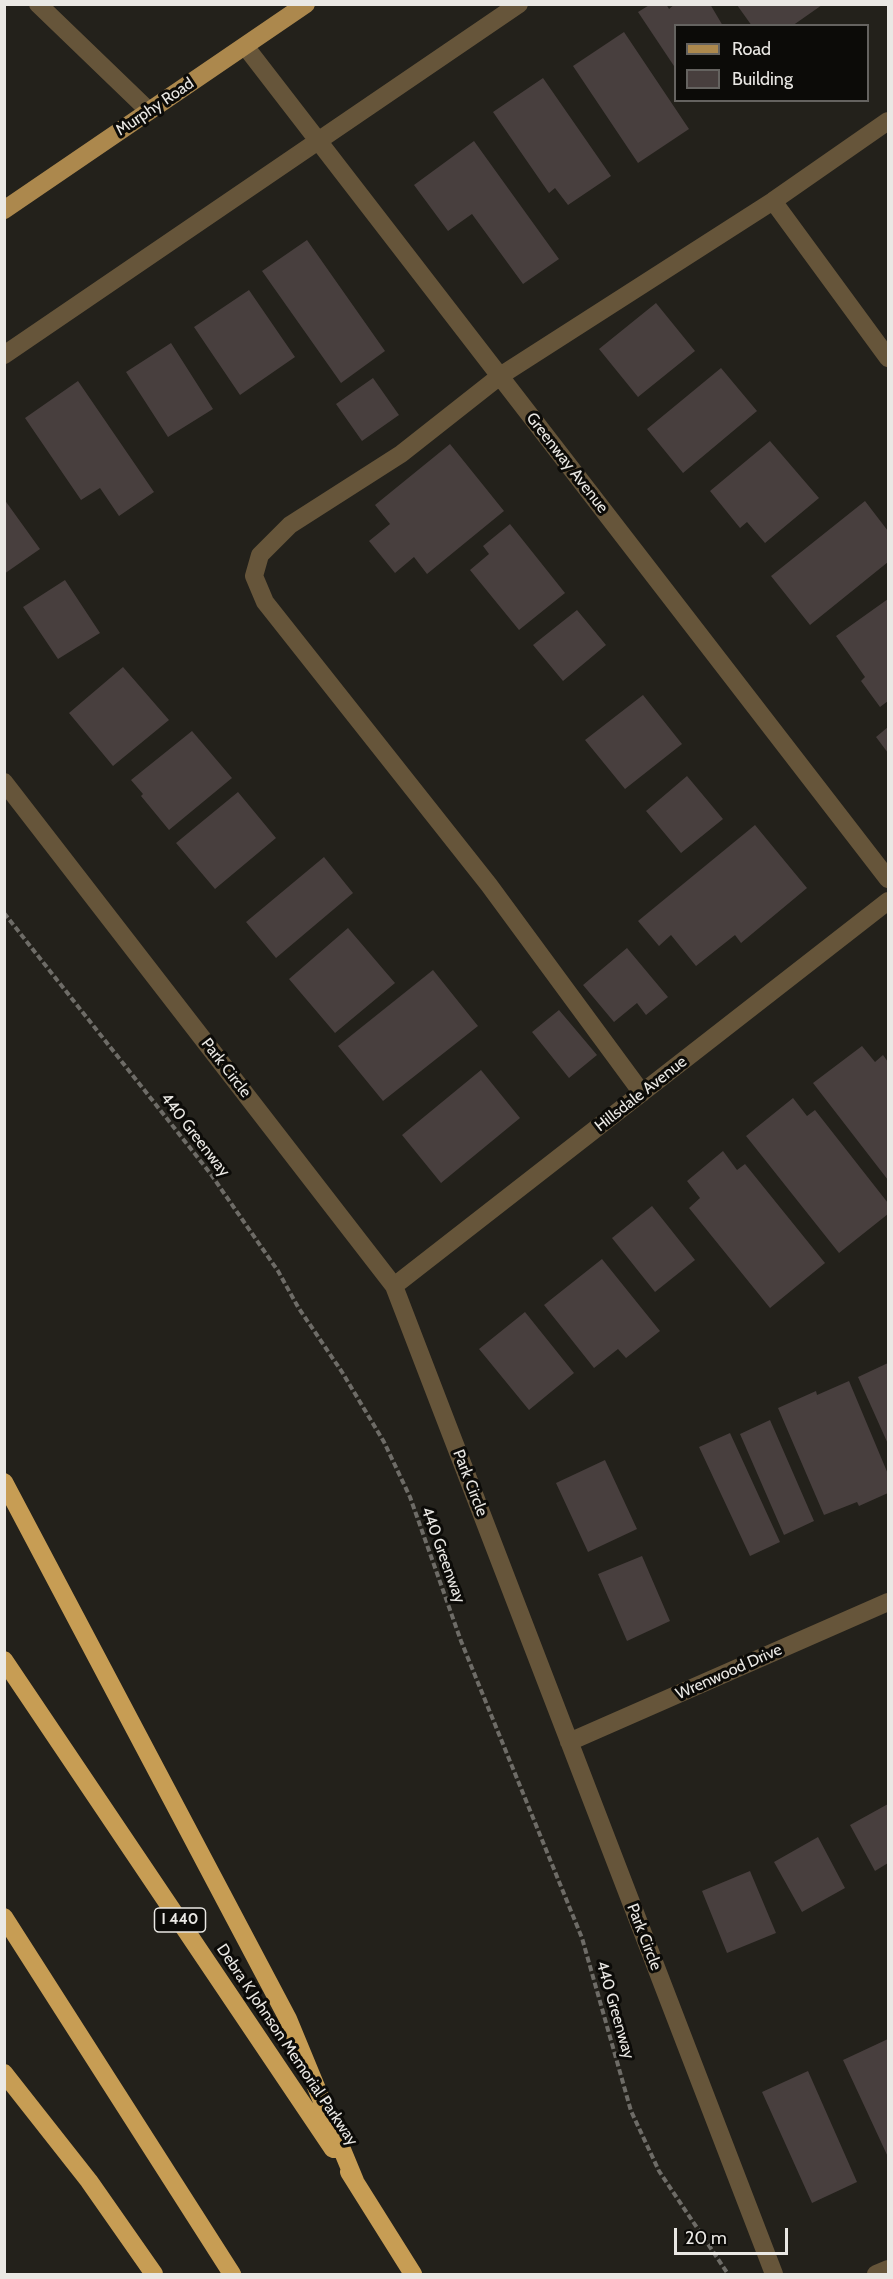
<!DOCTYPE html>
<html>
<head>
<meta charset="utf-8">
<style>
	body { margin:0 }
	#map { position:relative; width:893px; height:2279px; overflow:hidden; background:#23211b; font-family:Cabin,sans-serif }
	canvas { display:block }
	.frame { position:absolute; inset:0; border:6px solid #eae8e4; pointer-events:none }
	.legend { position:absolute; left:674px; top:24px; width:195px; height:78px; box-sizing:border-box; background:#0c0b08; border:2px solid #656360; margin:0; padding:8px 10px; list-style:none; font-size:18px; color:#eae8e4 }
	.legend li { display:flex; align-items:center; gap:12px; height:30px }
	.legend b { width:30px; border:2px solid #656360 }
	.scale { position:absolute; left:674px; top:2228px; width:114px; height:27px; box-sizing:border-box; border:3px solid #eae8e4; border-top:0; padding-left:8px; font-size:18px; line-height:21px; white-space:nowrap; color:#eae8e4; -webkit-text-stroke:4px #0c0b08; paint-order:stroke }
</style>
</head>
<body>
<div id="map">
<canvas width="893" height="2279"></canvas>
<div class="frame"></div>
<ul class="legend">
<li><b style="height:8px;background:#ac884d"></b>Road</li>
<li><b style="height:16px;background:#483f3e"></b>Building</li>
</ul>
<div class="scale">20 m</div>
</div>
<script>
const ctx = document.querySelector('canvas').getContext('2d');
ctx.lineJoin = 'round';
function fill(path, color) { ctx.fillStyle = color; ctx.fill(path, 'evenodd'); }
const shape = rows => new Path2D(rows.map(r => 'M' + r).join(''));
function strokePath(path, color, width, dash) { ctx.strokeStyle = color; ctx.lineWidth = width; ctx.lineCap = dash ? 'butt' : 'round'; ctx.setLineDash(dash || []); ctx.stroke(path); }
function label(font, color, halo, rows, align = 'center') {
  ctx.font = font + ' Cabin,sans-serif'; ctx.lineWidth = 6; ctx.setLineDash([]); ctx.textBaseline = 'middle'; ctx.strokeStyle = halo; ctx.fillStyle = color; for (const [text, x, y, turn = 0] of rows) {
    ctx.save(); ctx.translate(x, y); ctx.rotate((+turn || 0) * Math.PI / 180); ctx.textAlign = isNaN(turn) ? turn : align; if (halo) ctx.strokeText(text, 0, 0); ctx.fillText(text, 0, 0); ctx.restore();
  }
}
fill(shape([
	[651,4,666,4,669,9,675,4,710,4,723,26,676,26,676,69,638,12],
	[737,5,822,5,792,26,752,26],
	[624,32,689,129,638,163,573,66],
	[543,78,611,176,568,205,555,188,549,193,493,112],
	[474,141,559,259,523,284,472,214,448,231,414,185],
	[307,240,385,351,341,383,262,271],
	[249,290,295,357,240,395,194,327],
	[656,303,695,351,638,397,599,349],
	[171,343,213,409,168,437,126,372],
	[721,368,757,411,683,473,647,429],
	[373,378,399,415,362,441,336,404],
	[78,381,154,492,119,516,100,488,81,500,25,418],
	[770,441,819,498,765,543,747,522,740,528,710,491],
	[450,444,504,511,427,574,414,557,395,573,369,541,390,524,375,505],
	[4,499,40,549,4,574],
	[865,501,888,531,888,562,810,625,771,576],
	[510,524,565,593,519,630,470,570,489,554,483,546],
	[65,580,100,633,58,659,23,607],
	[888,599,888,701,880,707,861,681,865,677,836,636],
	[577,610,606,645,563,681,533,645],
	[123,667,169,720,113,766,69,713],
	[643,695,682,744,625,789,585,740],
	[888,727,888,753,876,737],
	[192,731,232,778,169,830,141,796,143,794,131,780],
	[687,776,723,819,681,853,646,811],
	[238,792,276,838,215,889,176,843],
	[755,825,807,888,741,943,735,935,696,966,671,935,659,946,638,921],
	[324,857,353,893,276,958,246,922],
	[348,928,395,983,335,1033,289,979],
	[627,948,668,997,646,1015,637,1003,614,1022,583,985],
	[433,970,478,1026,383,1101,338,1046],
	[559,1010,597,1055,569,1078,532,1032],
	[862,1046,875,1062,883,1055,888,1062,888,1180,813,1083],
	[481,1070,520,1118,441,1183,402,1135],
	[793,1098,807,1116,815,1110,888,1203,888,1214,839,1253,746,1136],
	[723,1151,737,1170,745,1164,825,1263,770,1308,689,1208,700,1198,687,1181],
	[652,1206,695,1260,655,1292,612,1238],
	[602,1259,660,1331,626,1358,618,1349,594,1368,544,1305],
	[525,1312,574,1373,529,1410,479,1349],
	[888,1363,888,1444,858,1377],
	[849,1381,888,1474,888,1493,859,1506,857,1502,824,1515,778,1408,816,1391,817,1395],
	[770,1420,814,1521,784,1535,740,1434],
	[730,1433,780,1542,750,1556,699,1447],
	[605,1460,637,1529,588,1552,556,1483],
	[642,1556,670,1621,627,1641,598,1574],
	[888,1804,888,1863,875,1871,850,1825],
	[818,1837,845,1888,802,1912,774,1862],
	[750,1871,776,1933,727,1953,702,1891],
	[888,2039,888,2157,843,2060],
	[808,2071,857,2182,812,2203,762,2092]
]), '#483f3e');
strokePath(shape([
	[4,913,210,1173,278,1271,298,1307,342,1372,384,1442,410,1497,461,1641,582,1938,631,2111,659,2171,728,2274]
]), '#6e6c67', 4, [6, 3]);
strokePath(shape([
	[38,4,149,111],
	[245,46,888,879],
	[773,201,888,358],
	[4,355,519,4],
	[4,782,394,1286,774,2274],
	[642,1093,489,885,265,602,254,576,260,555,290,525,401,454,500,376,773,201,888,121],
	[394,1286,888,901],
	[569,1742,888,1602],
	[876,2274,888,2269]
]), '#66553a', 18);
strokePath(shape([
	[4,210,306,4]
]), '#ac884d', 18);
strokePath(shape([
	[4,1482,288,2019,355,2181],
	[4,1660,333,2149],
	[4,1917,232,2274],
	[4,2073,89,2181,154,2274],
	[349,2172,413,2274]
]), '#c79d54', 18);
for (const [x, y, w] of [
	[180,1920,51]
]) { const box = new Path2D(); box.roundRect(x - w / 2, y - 12, w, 24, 4.5); ctx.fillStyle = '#0c0b08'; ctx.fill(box); strokePath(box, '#eae8e4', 1.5); }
label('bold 15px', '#eae8e4', null, [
	["I 440",180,1920]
]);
label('16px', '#eae8e4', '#0c0b08', [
	["Murphy Road",155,107,-34],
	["Greenway Avenue",567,463,52],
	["Park Circle",226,1068,52],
	["Hillsdale Avenue",641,1094,-38],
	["440 Greenway",195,1135,52],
	["Park Circle",470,1483,69],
	["440 Greenway",443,1555,70],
	["Wrenwood Drive",729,1672,-24],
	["Park Circle",644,1937,69],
	["440 Greenway",615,2010,74],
	["Debra K Johnson Memorial Parkway",287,2045,56]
]);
</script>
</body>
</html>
